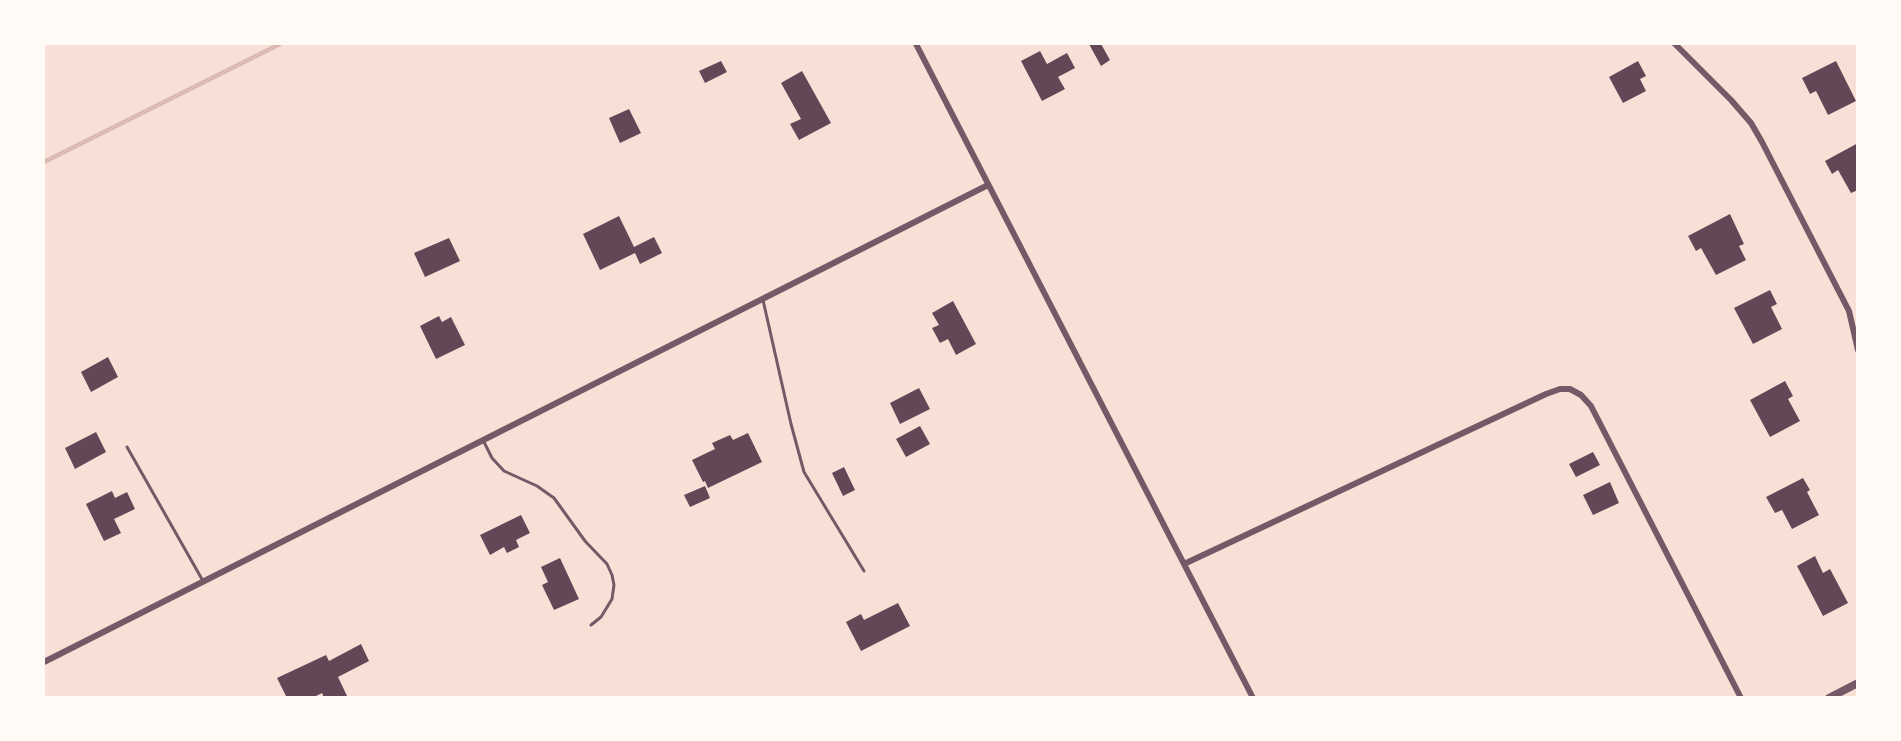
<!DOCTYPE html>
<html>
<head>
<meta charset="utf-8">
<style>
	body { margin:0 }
	#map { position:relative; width:1901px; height:741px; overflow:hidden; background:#f7e1d7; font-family:Barlow,sans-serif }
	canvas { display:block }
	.frame { position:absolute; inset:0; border:45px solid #fffaf5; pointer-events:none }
</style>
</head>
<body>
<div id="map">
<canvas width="1901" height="741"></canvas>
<div class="frame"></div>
</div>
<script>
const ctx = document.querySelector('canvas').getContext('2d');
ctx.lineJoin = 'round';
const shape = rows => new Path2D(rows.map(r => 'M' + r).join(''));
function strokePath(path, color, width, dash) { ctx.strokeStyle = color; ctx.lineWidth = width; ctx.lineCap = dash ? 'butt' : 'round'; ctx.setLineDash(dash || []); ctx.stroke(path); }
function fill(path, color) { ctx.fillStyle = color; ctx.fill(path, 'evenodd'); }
strokePath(shape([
	[44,162,280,44]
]), '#dcb8b0', 4.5);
fill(shape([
	[1089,44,1101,44,1110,60,1101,66],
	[1040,51,1047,64,1067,53,1075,68,1058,77,1065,89,1042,101,1021,61],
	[721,61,727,72,705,83,699,71],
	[1638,61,1646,76,1640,79,1646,91,1623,103,1609,77],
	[1836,61,1856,101,1828,115,1816,91,1810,94,1802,78],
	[802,71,831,123,799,140,790,124,801,119,781,83],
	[629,109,641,133,620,143,609,118],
	[1858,143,1858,190,1851,193,1838,170,1832,174,1825,161],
	[1730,214,1744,244,1739,246,1746,260,1716,275,1701,248,1696,251,1688,236],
	[619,216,634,247,654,237,662,253,640,264,635,253,600,270,583,234],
	[449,238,460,261,425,277,414,253],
	[1770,290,1777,304,1771,307,1782,329,1753,344,1734,308],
	[953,301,976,344,956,355,948,339,940,343,932,328,939,325,932,313],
	[439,316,442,322,451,317,465,345,436,359,420,326],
	[108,357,118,377,91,392,81,372],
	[1785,381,1793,396,1788,399,1800,421,1770,437,1750,400],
	[919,388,930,409,900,424,890,403],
	[920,426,930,444,906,457,896,439],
	[96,432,106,452,75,469,65,448],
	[748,433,762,462,708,488,705,481,703,482,692,460,715,449,712,443,730,435,733,440],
	[1593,452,1600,465,1576,477,1569,464],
	[844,467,855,490,843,496,832,473],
	[1803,478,1810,490,1807,492,1819,515,1792,529,1782,510,1775,513,1766,497],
	[1610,482,1619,503,1593,515,1583,495],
	[705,486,710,498,690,507,684,495],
	[112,491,115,498,127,492,135,509,114,519,121,533,104,541,86,504],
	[521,515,530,533,516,540,519,547,507,553,504,547,490,555,480,535],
	[1815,556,1823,573,1830,569,1848,603,1823,616,1797,566],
	[560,558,579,599,554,610,542,585,548,582,541,567],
	[898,603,910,626,861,651,846,622,861,614,864,620],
	[361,644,369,661,338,677,348,698,324,698,322,693,312,698,287,698,277,678,326,655,329,661]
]), '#644757');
strokePath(shape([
	[763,300,791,424,804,472,864,571],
	[484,442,492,458,504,471,537,486,554,498,585,541,607,564,612,575,614,585,612,599,601,617,591,625],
	[127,447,203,581]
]), '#755966', 3);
strokePath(shape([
	[916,44,1253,698],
	[1675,44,1731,100,1751,123,1762,142,1849,311,1858,350],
	[1184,564,1546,394,1560,389,1570,389,1581,395,1591,406,1741,698],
	[44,662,988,185]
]), '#755966', 6);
strokePath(shape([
	[1829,698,1858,683]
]), '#755966', 8);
</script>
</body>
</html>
